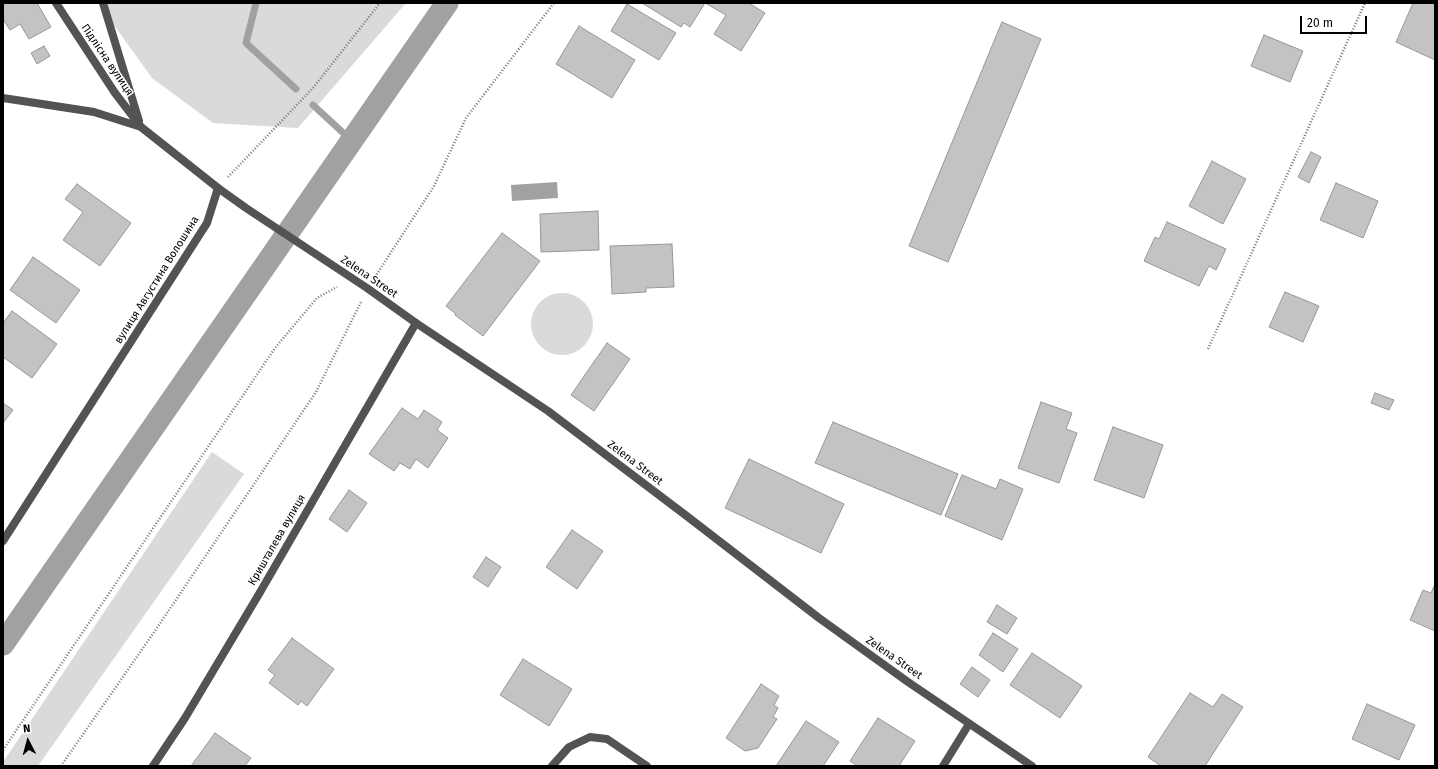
<!DOCTYPE html>
<html>
<head>
<meta charset="utf-8">
<style>
	body { margin:0 }
	#map { position:relative; width:1438px; height:769px; overflow:hidden; background:#fff; font-family:"Fira Sans",sans-serif }
	canvas { display:block }
	.frame { position:absolute; inset:0; border:4px solid #000; pointer-events:none }
	.north { position:absolute; left:8px; top:721px; width:40px; height:40px; -webkit-text-stroke:3px #fff; paint-order:stroke; rotate:354deg; font-size:11px; font-weight:700; line-height:16px; text-align:center; color:#000 }
	.north::after { content:''; display:block; margin:auto; width:14px; height:18px; background:#000; clip-path:polygon(50% 0,100% 100%,50% 72%,0 100%) }
	.scale { position:absolute; left:1300px; top:16px; width:67px; height:18px; box-sizing:border-box; border:2px solid #000; border-top:0; padding-left:5px; font-size:12px; line-height:14px; white-space:nowrap; color:#000; -webkit-text-stroke:3px #fff; paint-order:stroke }
</style>
</head>
<body>
<div id="map">
<canvas width="1438" height="769"></canvas>
<div class="frame"></div>
<div class="north">N</div>
<div class="scale">20 m</div>
</div>
<script>
const ctx = document.querySelector('canvas').getContext('2d');
ctx.lineJoin = 'round';
function fill(path, color) { ctx.fillStyle = color; ctx.fill(path, 'evenodd'); }
const shape = rows => new Path2D(rows.map(r => 'M' + r).join(''));
function strokePath(path, color, width, dash) { ctx.strokeStyle = color; ctx.lineWidth = width; ctx.lineCap = dash ? 'butt' : 'round'; ctx.setLineDash(dash || []); ctx.stroke(path); }
function label(font, color, halo, rows, align = 'center') {
  ctx.font = font + ' "Fira Sans",sans-serif'; ctx.lineWidth = 3; ctx.setLineDash([]); ctx.textBaseline = 'middle'; ctx.strokeStyle = halo; ctx.fillStyle = color; for (const [text, x, y, turn = 0] of rows) {
    ctx.save(); ctx.translate(x, y); ctx.rotate((+turn || 0) * Math.PI / 180); ctx.textAlign = isNaN(turn) ? turn : align; if (halo) ctx.strokeText(text, 0, 0); ctx.fillText(text, 0, 0); ctx.restore();
  }
}
fill(shape([
	[98,3,406,3,298,128,213,123,152,78],
	'531 324a31 31 0 1 1 62 0a31 31 0 1 1-62 0Z',
	[212,452,244,474,38,766,3,766,3,762]
]), '#dadada');
fill(shape([
	[557,182,558,198,512,201,511,185]
]), '#a1a1a1');
strokePath(shape([
	[256,3,246,43,296,89],
	[313,105,352,141]
]), '#a1a1a1', 7);
strokePath(shape([
	[3,644,447,3]
]), '#a1a1a1', 23);
const building = shape([
	[3,3,37,3,51,27,29,39,20,24,10,30,3,19,3,3],
	[642,3,705,3,690,27,684,23,681,27,642,3],
	[705,3,749,3,765,13,741,51,714,34,726,15,705,3],
	[1413,3,1435,3,1435,60,1396,42,1413,3],
	[627,4,676,33,659,60,611,31,627,4],
	[1002,22,1041,39,948,262,909,246,1002,22],
	[579,26,635,60,612,98,556,64,579,26],
	[1264,35,1303,51,1290,82,1251,66,1264,35],
	[44,46,50,56,37,64,31,53,44,46],
	[1311,152,1321,157,1309,183,1298,177,1311,152],
	[1212,161,1246,179,1223,224,1189,206,1212,161],
	[1336,183,1378,201,1363,238,1320,220,1336,183],
	[77,184,131,223,100,266,63,240,83,212,65,199,77,184],
	[598,211,599,250,541,252,540,214,598,211],
	[1167,222,1226,249,1216,270,1209,266,1199,286,1144,261,1155,237,1159,239,1167,222],
	[502,233,540,261,483,336,455,315,456,314,446,306,502,233],
	[672,244,674,287,646,288,646,292,612,294,610,246,672,244],
	[33,257,80,290,56,323,10,290,33,257],
	[1285,292,1319,306,1303,342,1269,327,1285,292],
	[12,311,57,344,32,378,3,357,3,323,12,311],
	[607,343,630,359,594,411,571,395,607,343],
	[1375,393,1394,400,1389,410,1371,403,1375,393],
	[1041,402,1072,413,1066,429,1077,433,1059,483,1018,468,1041,402],
	[3,403,13,410,3,423,3,403],
	[402,408,418,419,424,410,442,422,437,430,448,438,428,468,416,459,410,469,400,463,394,471,369,454,402,408],
	[833,422,958,474,941,515,815,463,833,422],
	[1113,427,1163,445,1144,498,1094,480,1113,427],
	[749,459,844,504,821,553,725,508,749,459],
	[962,475,996,489,1000,479,1023,489,1002,540,945,516,962,475],
	[349,490,367,503,347,532,329,519,349,490],
	[572,530,603,551,577,589,546,567,572,530],
	[486,557,501,567,488,587,473,577,486,557],
	[1435,584,1435,631,1410,620,1423,590,1431,593,1435,584],
	[997,605,1017,618,1007,634,987,622,997,605],
	[993,633,1018,649,1003,672,979,655,993,633],
	[292,638,334,669,307,706,301,701,298,705,269,683,275,675,268,670,292,638],
	[1032,653,1082,686,1060,718,1010,685,1032,653],
	[523,659,572,689,549,726,500,695,523,659],
	[972,667,990,680,978,697,960,684,972,667],
	[761,684,779,696,774,705,778,708,773,717,777,719,758,748,745,751,726,738,761,684],
	[1190,693,1213,707,1222,694,1243,707,1205,766,1161,766,1148,757,1190,693],
	[1367,704,1415,725,1399,760,1352,739,1367,704],
	[878,718,915,741,899,766,858,766,850,761,878,718],
	[806,721,839,742,823,766,776,766,806,721],
	[215,733,251,758,245,766,191,766,215,733]
]);
fill(building, '#c3c3c3');
strokePath(building, '#979797', 1);
strokePath(shape([
	[228,177,313,88,380,3],
	[375,277,434,186,466,118,554,3],
	[1208,349,1365,3],
	[3,750,275,348,317,298,337,287],
	[61,766,159,625,316,392,361,302]
]), '#757575', 2.5, [1, 2]);
strokePath(shape([
	[56,3,115,93,141,127],
	[103,3,139,121],
	[3,541,207,223,218,188],
	[153,766,185,718,259,594,416,323],
	[552,766,569,747,590,737,607,739,647,766],
	[943,766,969,724]
]), '#535353', 8);
strokePath(shape([
	[3,98,94,112,141,127,218,188,246,208,367,288,416,323,548,411,688,517,819,618,908,682,1032,766]
]), '#535353', 8);
label('11px', '#000', '#fff', [
	["Підлісна вулиця",107,60,56],
	["Zelena Street",369,277,34],
	["вулиця Августина Волошина",157,280,-58],
	["Zelena Street",635,463,37],
	["Кришталева вулиця",277,540,-60],
	["Zelena Street",894,658,35]
]);
</script>
</body>
</html>
